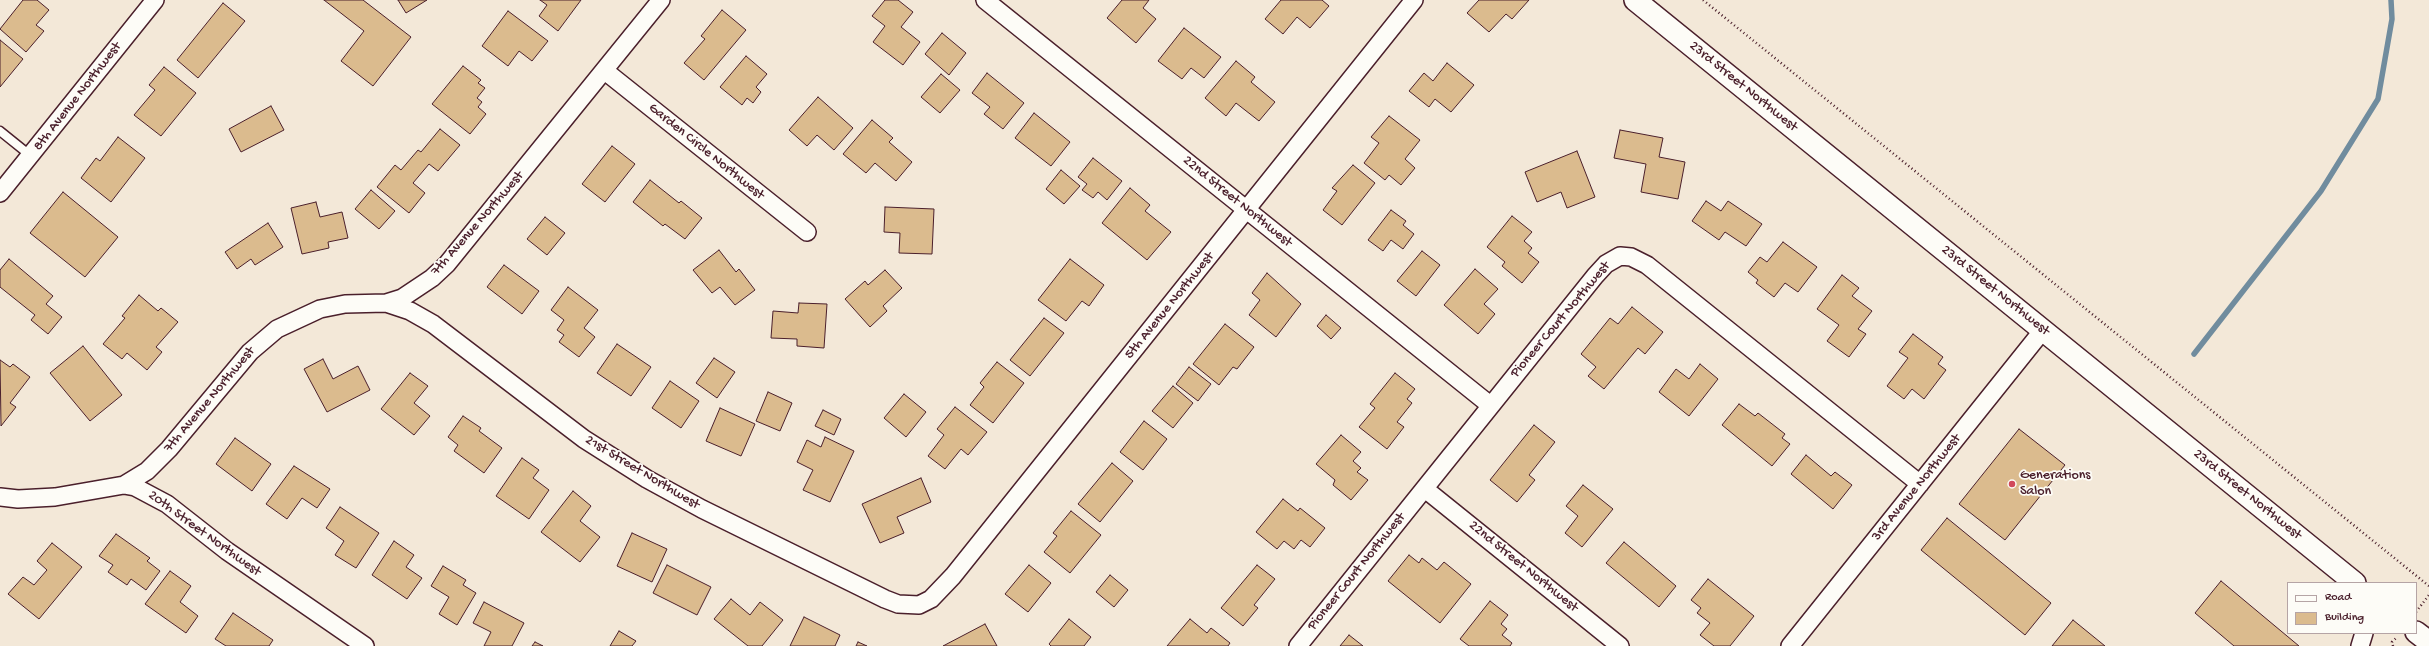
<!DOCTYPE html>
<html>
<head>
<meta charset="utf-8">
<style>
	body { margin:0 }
	#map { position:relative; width:2429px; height:646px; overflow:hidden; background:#f3e8d8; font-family:"Gochi Hand",sans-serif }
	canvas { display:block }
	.legend { position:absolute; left:2287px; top:582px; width:130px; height:52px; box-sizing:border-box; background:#fdfcf7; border:1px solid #b5a4a5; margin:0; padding:5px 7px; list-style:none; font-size:12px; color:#4a1f2b }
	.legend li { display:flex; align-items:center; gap:8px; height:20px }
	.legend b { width:20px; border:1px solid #b5a4a5 }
</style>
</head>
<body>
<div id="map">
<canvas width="2429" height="646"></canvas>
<ul class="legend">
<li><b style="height:5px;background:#fdfcf7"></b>Road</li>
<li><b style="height:11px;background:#dbbb8e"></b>Building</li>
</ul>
</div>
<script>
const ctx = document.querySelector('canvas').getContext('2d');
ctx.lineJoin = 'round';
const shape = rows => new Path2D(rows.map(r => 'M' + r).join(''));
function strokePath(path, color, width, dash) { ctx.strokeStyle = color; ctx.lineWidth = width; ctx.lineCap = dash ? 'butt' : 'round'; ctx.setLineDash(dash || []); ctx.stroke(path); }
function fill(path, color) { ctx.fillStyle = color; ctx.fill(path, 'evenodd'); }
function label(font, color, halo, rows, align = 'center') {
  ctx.font = font + ' "Gochi Hand",sans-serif'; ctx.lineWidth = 3.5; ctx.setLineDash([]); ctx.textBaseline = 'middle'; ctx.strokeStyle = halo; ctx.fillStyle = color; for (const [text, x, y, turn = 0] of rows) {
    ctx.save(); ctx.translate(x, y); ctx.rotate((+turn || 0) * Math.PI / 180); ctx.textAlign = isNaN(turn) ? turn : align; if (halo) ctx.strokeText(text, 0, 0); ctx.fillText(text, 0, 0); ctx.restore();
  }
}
strokePath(shape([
	[2194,354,2321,191,2378,99,2392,19,2391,0]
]), '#708c9e', 5.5);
const building = shape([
	[23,0,37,0,49,10,36,25,44,31,26,52,0,29,23,0],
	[324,0,363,0,411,37,373,86,341,61,364,31,324,0],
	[398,0,427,0,406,13,398,0],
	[540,0,581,0,558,31,539,16,547,5,540,0],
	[885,0,898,0,913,12,901,27,920,42,903,65,873,42,885,26,872,16,885,0],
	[1122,0,1149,0,1143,8,1156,19,1136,43,1107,18,1122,0],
	[1281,0,1322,0,1329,6,1310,28,1297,17,1283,34,1265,19,1281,0],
	[1479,0,1529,0,1512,19,1506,14,1489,32,1467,13,1479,0],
	[223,3,245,21,198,78,177,60,223,3],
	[722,10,746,30,704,80,684,63,705,39,701,36,722,10],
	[508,11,548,41,532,61,519,51,508,66,482,46,508,11],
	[1184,28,1221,57,1204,78,1191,68,1182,79,1158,61,1184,28],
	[942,33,966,53,949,75,925,54,942,33],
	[0,40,23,59,0,87,0,40],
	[746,56,767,74,756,87,761,92,753,103,747,98,742,105,720,87,746,56],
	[1236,61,1255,77,1251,82,1275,102,1259,121,1236,103,1226,116,1205,98,1236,61],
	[1447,63,1474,85,1451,112,1435,99,1429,107,1409,91,1424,73,1433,81,1447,63],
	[463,66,481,80,478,83,485,88,477,98,482,102,478,107,486,114,470,134,432,104,463,66],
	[164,67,196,93,161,136,134,115,155,90,149,85,164,67],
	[987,73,1024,103,1003,129,984,114,990,107,972,93,987,73],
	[941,74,960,90,940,113,921,97,941,74],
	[818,97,853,128,834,150,817,135,807,146,789,130,818,97],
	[271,106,284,130,241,152,229,129,271,106],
	[1034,113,1070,142,1051,166,1015,138,1034,113],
	[1389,116,1420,140,1405,159,1415,168,1401,185,1389,175,1385,180,1364,163,1379,143,1371,137,1389,116],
	[872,120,893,138,889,142,912,162,896,181,875,163,866,173,843,154,872,120],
	[440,129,460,145,438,171,429,164,413,183,425,193,409,213,377,187,395,165,401,170,418,150,421,152,440,129],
	[1620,130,1663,138,1659,157,1685,162,1678,199,1641,192,1646,164,1614,158,1620,130],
	[118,137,145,158,111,202,81,178,96,158,100,161,118,137],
	[612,146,635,164,605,202,582,184,612,146],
	[1577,151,1595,197,1567,208,1561,192,1537,202,1525,172,1577,151],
	[1093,158,1122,181,1107,200,1098,192,1093,198,1082,190,1087,184,1078,177,1093,158],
	[1353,165,1375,183,1342,225,1323,210,1337,191,1332,188,1353,165],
	[1061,170,1080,186,1064,204,1046,189,1061,170],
	[650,180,679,203,681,201,702,218,685,239,665,224,663,226,633,202,650,180],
	[1130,188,1150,205,1145,211,1171,232,1147,260,1102,223,1130,188],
	[371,190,395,211,379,229,355,209,371,190],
	[63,192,118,237,85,277,30,233,63,192],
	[1706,201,1721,211,1728,201,1762,224,1746,246,1725,232,1719,240,1692,221,1706,201],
	[316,202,320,217,342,212,348,238,328,242,329,248,302,254,291,208,316,202],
	[885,207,934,209,932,254,899,253,900,233,884,232,885,207],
	[1391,210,1406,221,1403,225,1414,234,1403,249,1391,240,1383,251,1368,240,1391,210],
	[1512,216,1532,232,1524,241,1532,248,1528,253,1539,262,1522,283,1502,266,1505,262,1487,247,1512,216],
	[545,217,565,233,547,255,527,239,545,217],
	[268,223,283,247,255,265,251,259,237,269,225,252,268,223],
	[1783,242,1817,267,1798,292,1785,283,1774,297,1756,283,1758,280,1748,272,1760,257,1767,262,1783,242],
	[719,250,736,272,739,269,755,290,735,305,720,287,712,293,693,270,719,250],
	[1422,251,1440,265,1416,296,1397,281,1422,251],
	[9,259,53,296,46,304,62,317,48,334,31,320,35,315,0,287,0,270,9,259],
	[1070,259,1104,285,1089,306,1082,301,1066,321,1038,300,1070,259],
	[504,265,539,291,522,314,487,287,504,265],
	[1475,269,1498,289,1484,304,1495,314,1478,334,1444,305,1475,269],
	[885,270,902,288,883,306,887,311,870,327,845,299,865,281,868,285,885,270],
	[1267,273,1301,304,1276,337,1249,315,1260,300,1252,293,1267,273],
	[1842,275,1859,288,1852,296,1872,311,1858,329,1866,334,1849,357,1827,341,1839,325,1817,309,1842,275],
	[568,287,598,310,584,328,595,337,579,357,559,342,564,335,557,330,564,320,551,310,568,287],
	[139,295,158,311,161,308,178,322,156,347,162,352,147,370,127,353,122,359,103,344,125,318,122,316,139,295],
	[799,303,827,304,824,348,797,346,797,339,771,338,773,311,798,313,799,303],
	[1632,307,1663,332,1645,354,1638,348,1604,389,1588,376,1596,367,1581,354,1610,318,1618,324,1632,307],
	[1326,315,1341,328,1331,339,1317,326,1326,315],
	[1044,318,1064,333,1030,376,1010,360,1044,318],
	[1225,324,1254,347,1237,369,1233,367,1219,385,1193,364,1225,324],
	[1913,334,1943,357,1938,364,1946,370,1924,399,1912,389,1904,399,1887,386,1908,358,1899,352,1913,334],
	[617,344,651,367,631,396,597,373,617,344],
	[83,346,122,395,90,421,50,373,83,346],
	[714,358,735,372,717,398,696,383,714,358],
	[323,359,333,379,358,366,370,390,327,412,304,369,323,359],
	[0,360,10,367,13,364,30,377,10,403,16,407,1,426,0,360],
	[997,362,1024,383,993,423,970,405,984,387,980,383,997,362],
	[1700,364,1718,379,1689,416,1659,392,1676,369,1689,379,1700,364],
	[1189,367,1211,384,1198,401,1176,384,1189,367],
	[410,373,428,386,414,403,430,416,414,435,381,409,410,373],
	[1395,373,1415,389,1407,399,1412,403,1397,422,1404,427,1387,449,1359,427,1375,408,1370,404,1395,373],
	[670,381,699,401,681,428,652,408,670,381],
	[1173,386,1193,403,1173,428,1152,411,1173,386],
	[768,392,792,403,780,431,756,421,768,392],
	[904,394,926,412,906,437,884,418,904,394],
	[1739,404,1755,416,1758,413,1785,434,1782,438,1790,444,1772,466,1722,425,1739,404],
	[955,407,987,432,968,455,961,449,945,469,928,456,944,435,937,429,955,407],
	[720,408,755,424,741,456,706,441,720,408],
	[823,410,841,419,834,435,815,426,823,410],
	[463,416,481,428,479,431,502,448,484,473,454,451,458,445,448,437,463,416],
	[1144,421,1167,439,1143,470,1120,452,1144,421],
	[1534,425,1555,442,1529,475,1535,480,1517,502,1490,480,1534,425],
	[2019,429,2065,465,2005,540,1959,504,2019,429],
	[1341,435,1361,452,1353,461,1361,468,1357,472,1368,480,1351,500,1333,485,1335,480,1316,464,1341,435],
	[825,437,854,451,830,502,803,490,813,470,797,462,807,440,821,447,825,437],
	[235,438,271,464,252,491,216,464,235,438],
	[1806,455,1831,476,1835,472,1852,485,1833,509,1791,474,1806,455],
	[522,458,539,470,533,478,549,490,529,519,496,496,522,458],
	[1112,463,1133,481,1100,522,1078,504,1112,463],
	[294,466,330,489,317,508,302,498,287,519,266,504,294,466],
	[921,478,931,502,897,517,904,533,880,543,862,504,921,478],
	[1583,485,1613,509,1582,547,1565,533,1578,516,1566,506,1583,485],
	[573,491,591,506,580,521,600,537,580,562,541,532,573,491],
	[1283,499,1298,511,1300,508,1325,528,1310,547,1301,540,1294,549,1284,541,1277,549,1256,532,1283,499],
	[340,507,379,533,356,568,335,555,344,541,326,528,340,507],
	[1071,511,1101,535,1070,573,1044,552,1057,536,1053,533,1071,511],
	[1947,518,2051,603,2025,635,1921,550,1947,518],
	[632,533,667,549,652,582,617,566,632,533],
	[116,534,150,558,147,561,160,571,146,590,131,579,127,585,108,572,113,565,99,556,116,534],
	[394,541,414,555,406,567,422,578,407,599,372,575,394,541],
	[1624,542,1676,586,1659,607,1606,563,1624,542],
	[52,543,82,567,39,619,8,594,23,577,34,585,47,570,37,561,52,543],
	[1409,555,1419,563,1422,558,1437,570,1444,562,1471,584,1440,623,1388,581,1409,555],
	[667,565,711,587,697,615,653,593,667,565],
	[1029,565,1051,583,1028,612,1005,594,1029,565],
	[1257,565,1275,579,1254,605,1258,608,1243,626,1221,608,1257,565],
	[443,566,466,580,463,585,476,593,457,625,439,614,449,597,431,586,443,566],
	[170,571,191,586,180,602,198,616,186,633,145,604,170,571],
	[1110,575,1128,590,1114,607,1096,592,1110,575],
	[1708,579,1754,616,1730,646,1714,646,1700,635,1710,623,1697,613,1701,608,1691,600,1708,579],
	[2221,581,2299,646,2234,646,2195,613,2221,581],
	[731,599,750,615,760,602,783,620,762,646,748,646,714,619,731,599],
	[1490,601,1508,615,1501,624,1507,629,1502,635,1512,643,1510,646,1469,646,1460,639,1490,601],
	[484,602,524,623,512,646,484,646,491,632,473,623,484,602],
	[233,613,273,640,269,646,226,646,215,639,233,613],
	[804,617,840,635,835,646,790,646,804,617],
	[1069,619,1091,637,1084,646,1051,646,1049,644,1069,619],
	[1190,619,1207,633,1211,628,1230,643,1228,646,1167,646,1190,619],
	[2073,620,2105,646,2052,646,2073,620],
	[985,624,997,646,943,646,985,624],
	[619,631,636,641,632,646,610,646,619,631],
	[1349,635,1363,646,1340,646,1349,635],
	[535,642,543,646,532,646,535,642],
	[858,642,867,646,856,646,858,642]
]);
fill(building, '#dbbb8e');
strokePath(building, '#4a1f2b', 1);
const service = shape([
	[0,131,31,156]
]);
const minor = shape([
	[985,0,1490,405],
	[605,71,807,232],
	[0,193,155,0],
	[386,303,410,311,433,324,584,439,647,479,702,509,885,599,898,604,919,605,931,599,953,576,1414,0],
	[124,485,147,471,169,449,250,352,277,329,320,309,345,304,386,303,402,298,432,278,447,264,661,0],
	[1425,489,1620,646],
	[0,497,18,499,55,497,124,485,135,487,167,504,227,551,365,646],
	[1298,646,1595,276,1606,264,1620,256,1631,257,1647,265,1920,484],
	[1790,646,2043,330],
	[2360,646,2364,633]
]);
const tertiary = shape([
	[1635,0,2355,583],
	[2416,632,2429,642]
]);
strokePath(service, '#4a1f2b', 11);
strokePath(minor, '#4a1f2b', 20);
strokePath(tertiary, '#4a1f2b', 24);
strokePath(shape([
	[1703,0,2429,586],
	[2416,612,2429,595],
	[2393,646,2392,642,2397,637]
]), '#4a1f2b', 2.5, [1, 3]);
strokePath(service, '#fdfcf7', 8);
strokePath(minor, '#fdfcf7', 17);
strokePath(tertiary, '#fdfcf7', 21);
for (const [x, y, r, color] of [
	[2012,484,4,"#d1495b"]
]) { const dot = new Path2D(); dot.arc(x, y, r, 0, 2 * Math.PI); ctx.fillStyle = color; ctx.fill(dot); strokePath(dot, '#fdfcf7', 1.5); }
label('14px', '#4a1f2b', '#fdfcf7', [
	["23rd Street Northwest",1743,87,39],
	["8th Avenue Northwest",78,97,-52],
	["Garden Circle Northwest",706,152,39],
	["22nd Street Northwest",1237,202,39],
	["7th Avenue Northwest",478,224,-49],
	["23rd Street Northwest",1995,291,39],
	["5th Avenue Northwest",1170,306,-51],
	["Pioneer Court Northwest",1561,320,-50],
	["7th Avenue Northwest",210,400,-50],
	["21st Street Northwest",642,473,31],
	["3rd Avenue Northwest",1917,488,-51],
	["23rd Street Northwest",2247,495,39],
	["20th Street Northwest",204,534,36],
	["22nd Street Northwest",1523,567,39],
	["Pioneer Court Northwest",1357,572,-51]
]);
label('14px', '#4a1f2b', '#fdfcf7', [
	["Generations",2020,476],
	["Salon",2020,492]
], 'left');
</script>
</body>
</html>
